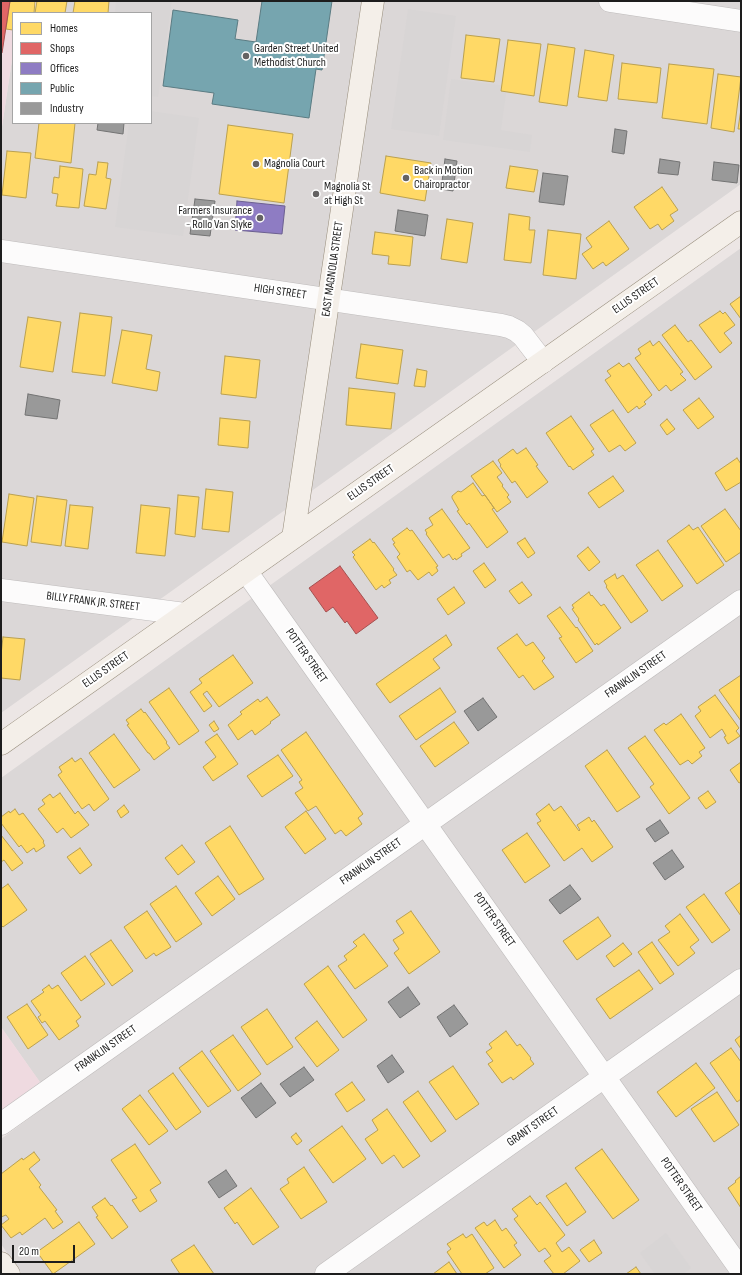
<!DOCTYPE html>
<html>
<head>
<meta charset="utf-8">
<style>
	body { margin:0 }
	#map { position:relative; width:742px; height:1275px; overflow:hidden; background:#ece6e5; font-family:"Sofia Sans Condensed",sans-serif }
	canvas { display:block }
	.frame { position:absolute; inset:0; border:2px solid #1d1d1d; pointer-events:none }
	.legend { position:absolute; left:12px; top:12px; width:140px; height:112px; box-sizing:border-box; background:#fff; border:1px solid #a5a5a5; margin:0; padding:5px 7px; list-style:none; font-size:12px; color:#1d1d1d }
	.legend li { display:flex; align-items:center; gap:8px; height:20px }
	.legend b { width:20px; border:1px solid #a5a5a5 }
	.scale { position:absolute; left:12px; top:1245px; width:63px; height:18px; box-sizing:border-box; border:2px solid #1d1d1d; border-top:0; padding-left:5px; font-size:12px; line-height:14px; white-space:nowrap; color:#1d1d1d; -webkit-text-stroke:3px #fff; paint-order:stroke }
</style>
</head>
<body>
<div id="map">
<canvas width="742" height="1275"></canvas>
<div class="frame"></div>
<ul class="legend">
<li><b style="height:11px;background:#ffd966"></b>Homes</li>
<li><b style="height:11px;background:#e06666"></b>Shops</li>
<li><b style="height:11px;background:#8e7cc3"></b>Offices</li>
<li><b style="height:11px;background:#76a5af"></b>Public</li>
<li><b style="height:11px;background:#999"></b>Industry</li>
</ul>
<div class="scale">20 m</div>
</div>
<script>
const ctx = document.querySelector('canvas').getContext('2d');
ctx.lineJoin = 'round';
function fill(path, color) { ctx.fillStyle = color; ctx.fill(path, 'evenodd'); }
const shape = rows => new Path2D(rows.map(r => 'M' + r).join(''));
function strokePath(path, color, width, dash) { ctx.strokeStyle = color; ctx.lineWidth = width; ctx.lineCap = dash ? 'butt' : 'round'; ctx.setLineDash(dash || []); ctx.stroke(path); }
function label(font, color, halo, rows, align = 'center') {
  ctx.font = font + ' "Sofia Sans Condensed",sans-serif'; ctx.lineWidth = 4; ctx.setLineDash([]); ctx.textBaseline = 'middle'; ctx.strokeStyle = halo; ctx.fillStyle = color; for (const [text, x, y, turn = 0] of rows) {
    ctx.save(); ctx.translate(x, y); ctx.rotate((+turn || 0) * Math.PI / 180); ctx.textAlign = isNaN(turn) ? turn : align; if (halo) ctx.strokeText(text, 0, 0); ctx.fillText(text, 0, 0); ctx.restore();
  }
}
fill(shape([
	[36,1,741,1,741,184,1,713,1,133,13,53,13,123,151,123,151,13,34,13],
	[741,248,741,1274,22,1274,1,1244,1,1139,53,1101,1,1027,1,778]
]), '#dbd7d7');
fill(shape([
	[1,1,36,1,34,13,13,13,13,53,1,133],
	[1,1027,40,1082,1,1111]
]), '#efdae0');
fill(shape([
	[116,1,172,1,158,97,151,96,151,13,115,13],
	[408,9,456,16,439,136,391,129],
	[451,79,507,86,501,130,532,135,530,152,443,140],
	[151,111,199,118,183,236,115,227,129,123,151,123],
	[666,1233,691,1268,683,1274,655,1274,640,1253]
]), '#d8d5d5');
const homes = shape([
	[10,1,35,1,34,13,13,13,13,30,6,29,10,1],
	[37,1,67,1,65,13,35,13,37,1],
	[75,1,109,1,108,13,73,13,75,1],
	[466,35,500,39,494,82,461,78,466,35],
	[508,40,541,44,534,96,501,91,508,40],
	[548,44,575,48,567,106,539,102,548,44],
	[585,50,614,55,607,101,578,97,585,50],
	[622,63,661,68,657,103,618,99,622,63],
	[669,64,714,69,707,124,662,118,669,64],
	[718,74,741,77,734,132,711,128,718,74],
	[741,109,741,129,738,129,741,109],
	[39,123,75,123,71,163,35,158,39,123],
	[228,125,293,134,284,203,219,194,228,125],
	[7,151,31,153,26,198,2,195,7,151],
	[386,156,431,163,425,201,380,193,386,156],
	[98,162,108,163,106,178,111,179,106,209,84,206,89,174,96,175,98,162],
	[60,166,83,169,79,208,56,206,58,194,52,193,54,177,59,178,60,166],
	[510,166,538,170,534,192,506,188,510,166],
	[662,187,678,210,670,215,674,221,662,230,658,224,650,229,634,207,662,187],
	[509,214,530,217,529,230,535,230,531,263,504,260,509,214],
	[447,219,473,223,467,263,441,259,447,219],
	[609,221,629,249,606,266,603,262,593,269,582,254,592,247,586,238,609,221],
	[548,230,581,234,576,279,543,275,548,230],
	[375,232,413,237,410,266,388,264,389,256,372,254,375,232],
	[741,296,741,319,730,304,741,296],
	[720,311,723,314,725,312,735,325,724,333,732,343,720,353,699,325,720,311],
	[80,313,112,317,105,376,72,372,80,313],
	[28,317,61,322,53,372,20,367,28,317],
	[675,325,688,342,691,340,712,367,695,380,662,335,675,325],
	[122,330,152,335,146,369,160,372,157,391,112,383,122,330],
	[650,341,653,346,659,341,683,372,680,374,686,380,671,391,666,385,659,391,635,358,641,354,638,349,650,341],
	[361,344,403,350,398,384,356,378,361,344],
	[225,356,260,360,256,398,221,394,225,356],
	[619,363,623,367,629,363,652,395,644,402,646,404,639,409,637,406,628,413,605,380,611,376,607,371,619,363],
	[417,369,427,371,425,387,414,386,417,369],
	[349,388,395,393,391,429,346,425,349,388],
	[699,398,714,417,698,429,683,410,699,398],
	[613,410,636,443,625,451,620,445,609,452,590,425,613,410],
	[571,416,594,449,591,451,594,455,573,470,570,466,569,467,546,433,571,416],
	[220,418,250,421,248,448,218,445,220,418],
	[667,419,675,429,667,435,660,425,667,419],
	[526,448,538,465,536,466,548,482,527,498,515,481,512,483,500,466,501,465,498,460,513,449,517,454,526,448],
	[737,458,741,464,741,482,726,491,715,473,737,458],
	[493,461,502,473,497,477,503,485,502,486,509,495,507,497,511,502,497,512,471,476,493,461],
	[613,476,624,491,599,508,588,493,613,476],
	[473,483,482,496,485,495,494,508,492,509,508,532,487,548,469,523,467,525,457,511,459,510,452,498,452,496,458,491,461,492,473,483],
	[206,489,233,492,229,532,202,529,206,489],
	[9,494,34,498,27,546,2,542,9,494],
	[178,495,199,497,195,537,175,534,178,495],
	[37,496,67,500,61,546,31,542,37,496],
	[70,505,93,507,88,549,65,546,70,505],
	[141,505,170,508,165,556,136,553,141,505],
	[442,509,470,548,461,554,462,556,456,560,455,558,453,560,449,554,443,558,426,534,427,533,425,530,433,525,429,518,442,509],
	[725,509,741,531,741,552,726,562,701,526,725,509],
	[689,525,693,530,698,527,724,565,697,584,667,541,689,525],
	[407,528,410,531,412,530,438,566,436,567,438,571,432,576,429,572,418,580,410,570,407,572,397,557,400,554,393,544,395,543,392,539,407,528],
	[525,538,535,553,528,558,517,543,525,538],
	[370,539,373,543,374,542,394,569,393,570,397,575,389,580,391,583,384,588,382,585,376,590,353,557,355,555,352,552,370,539],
	[588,547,600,562,589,571,577,556,588,547],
	[658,550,683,586,662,601,636,565,658,550],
	[484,563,496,580,485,588,473,571,484,563],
	[615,574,617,579,623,575,648,611,631,623,606,587,607,586,604,581,615,574],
	[522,582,532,595,519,604,509,591,522,582],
	[454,587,465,603,448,615,437,599,454,587],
	[589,592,591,596,592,595,601,606,604,604,621,628,598,645,597,643,595,645,578,620,579,619,572,609,574,608,572,605,589,592],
	[560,607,576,628,577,627,593,651,576,663,559,638,562,637,547,616,560,607],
	[517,634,526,646,533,642,545,658,542,661,554,677,534,690,523,675,519,678,497,648,517,634],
	[446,635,452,645,433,659,440,668,390,703,376,684,446,635],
	[3,637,25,639,20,680,1,678,1,655,3,637],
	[233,655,253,683,219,707,207,691,203,694,212,706,204,712,190,692,202,683,199,679,233,655],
	[741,675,741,721,719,690,741,675],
	[169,688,199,731,179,745,149,702,169,688],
	[440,688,456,712,416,740,399,716,440,688],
	[715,695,739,728,736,731,740,736,728,744,724,737,726,736,722,729,710,738,695,716,701,711,698,707,715,695],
	[267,697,280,715,270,722,271,723,255,735,252,730,238,740,228,725,242,714,240,712,258,699,260,702,267,697],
	[141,709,144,713,145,712,167,742,166,743,170,748,154,760,149,753,148,753,127,725,129,724,126,720,141,709],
	[681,714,705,748,699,752,702,756,692,764,688,760,680,765,654,730,664,723,666,725,681,714],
	[214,721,219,729,214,732,209,725,214,721],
	[454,722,469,743,435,767,420,746,454,722],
	[306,732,363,814,358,818,362,824,346,836,341,830,335,834,316,806,308,811,295,793,303,788,299,782,302,780,281,750,306,732],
	[114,734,140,770,114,788,89,753,114,734],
	[217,734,238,764,213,781,203,767,216,757,205,742,217,734],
	[645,736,690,798,669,814,650,787,654,784,628,748,645,736],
	[607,750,640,797,617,812,585,766,607,750],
	[278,755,293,776,262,797,247,776,278,755],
	[72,758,75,762,81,758,109,799,94,811,89,804,82,809,58,775,62,772,59,767,72,758],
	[741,762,741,782,739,783,730,770,741,762],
	[708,791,716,802,706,809,698,798,708,791],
	[60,793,75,814,78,811,89,825,71,838,63,828,57,833,38,809,45,804,42,800,50,794,53,798,60,793],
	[549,804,554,811,561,806,579,831,580,830,577,825,589,817,592,822,594,820,613,847,592,862,582,848,564,861,537,823,541,821,536,814,549,804],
	[124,805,129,812,121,818,117,811,124,805],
	[15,809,19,815,23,813,44,841,43,842,45,846,36,852,34,848,27,853,21,845,19,847,1,823,1,817,9,811,10,813,15,809],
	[306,811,326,839,305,854,285,827,306,811],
	[230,826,264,879,239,895,205,843,230,826],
	[527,833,550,866,525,883,502,850,527,833],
	[1,835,23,863,12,871,4,860,1,862,1,835],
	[182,845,195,862,178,875,165,858,182,845],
	[80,848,92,865,80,874,67,857,80,848],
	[218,876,235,899,212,916,195,893,218,876],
	[741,882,741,916,725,893,741,882],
	[8,884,27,910,3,927,1,925,1,889,8,884],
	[176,886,202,924,176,942,150,904,176,886],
	[704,894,730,930,712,943,686,907,704,894],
	[147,911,171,947,156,956,154,953,146,959,124,927,147,911],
	[411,911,440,952,409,974,394,953,399,949,393,940,404,933,396,921,411,911],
	[680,914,699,940,690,947,695,953,678,966,658,940,670,932,665,926,680,914],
	[598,917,611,936,577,960,563,941,598,917],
	[364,934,388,966,355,989,338,966,347,960,344,956,357,946,353,942,364,934],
	[111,940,133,971,112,986,90,954,111,940],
	[652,942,674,974,660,984,638,952,652,942],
	[623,943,632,954,614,967,606,956,623,943],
	[85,956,105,984,81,1001,61,973,85,956],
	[328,966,367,1020,343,1038,304,984,328,966],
	[639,970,653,989,610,1019,596,999,639,970],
	[49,985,52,989,58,985,81,1017,76,1021,79,1026,59,1040,45,1021,42,1023,38,1017,41,1015,31,1001,44,992,42,990,49,985],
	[27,1004,48,1035,28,1049,7,1017,27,1004],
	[267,1009,293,1047,267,1065,241,1027,267,1009],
	[317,1021,339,1050,317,1067,295,1038,317,1021],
	[506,1031,517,1046,520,1044,531,1058,530,1059,534,1064,513,1080,511,1077,502,1083,488,1064,493,1061,486,1052,492,1048,489,1044,506,1031],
	[233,1035,261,1074,238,1091,210,1051,233,1035],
	[741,1035,741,1049,735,1040,741,1035],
	[731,1048,741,1062,741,1099,737,1102,710,1063,731,1048],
	[202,1051,231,1091,208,1107,179,1068,202,1051],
	[696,1063,715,1088,676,1117,657,1092,696,1063],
	[453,1066,479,1104,456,1120,429,1082,453,1066],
	[173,1073,201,1112,176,1130,148,1091,173,1073],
	[352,1082,365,1100,347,1112,335,1094,352,1082],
	[418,1091,446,1131,431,1142,403,1102,418,1091],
	[717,1092,739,1125,714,1142,691,1109,717,1092],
	[140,1095,168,1131,149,1145,122,1109,140,1095],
	[387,1109,420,1156,403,1168,394,1155,382,1164,365,1139,378,1130,372,1120,387,1109],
	[342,1126,366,1159,333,1183,309,1150,342,1126],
	[296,1133,302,1141,297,1145,291,1137,296,1133],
	[135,1144,161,1183,150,1190,157,1201,140,1212,132,1200,137,1198,111,1160,135,1144],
	[602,1149,639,1200,613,1219,575,1168,602,1149],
	[34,1152,40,1160,29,1169,41,1185,39,1187,57,1210,55,1211,63,1222,53,1229,45,1218,22,1235,20,1232,11,1238,1,1225,9,1219,6,1215,1,1217,1,1174,22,1158,23,1160,34,1152],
	[304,1167,327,1202,301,1219,280,1189,289,1183,287,1179,304,1167],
	[741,1176,741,1208,728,1188,736,1182,735,1181,741,1176],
	[566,1183,586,1212,567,1226,546,1196,566,1183],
	[251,1188,279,1227,253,1245,237,1222,235,1224,224,1208,251,1188],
	[530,1196,537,1205,540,1202,565,1235,556,1243,562,1252,569,1247,580,1261,563,1274,554,1274,544,1261,551,1256,545,1248,539,1252,514,1219,518,1216,512,1209,530,1196],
	[105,1198,111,1206,112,1205,128,1227,112,1239,96,1217,98,1216,92,1207,105,1198],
	[495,1220,502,1231,506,1228,517,1243,514,1245,521,1255,504,1268,475,1228,484,1222,487,1226,495,1220],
	[79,1222,95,1244,53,1274,37,1252,79,1222],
	[463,1234,466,1238,472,1234,494,1268,485,1274,462,1274,447,1252,451,1249,447,1244,463,1234],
	[594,1240,602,1253,589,1262,580,1250,594,1240],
	[194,1245,214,1274,180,1274,171,1260,194,1245],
	[449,1262,457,1274,433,1274,449,1262],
	[636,1267,641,1274,626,1274,636,1267]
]);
fill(homes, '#ffd966');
strokePath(homes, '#bba150', 1);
const shops = shape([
	[1,1,10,1,2,53,1,53,1,1],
	[340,566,378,618,356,634,347,621,345,623,333,607,326,612,309,588,340,566]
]);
fill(shops, '#e06666');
strokePath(shops, '#a65050', 1);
const offices = shape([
	[237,201,285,206,282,234,235,230,237,201]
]);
fill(offices, '#8e7cc3');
strokePath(offices, '#6c6091', 1);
const public = shape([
	[262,1,332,1,322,70,316,69,309,118,212,104,214,93,163,86,173,10,238,20,235,39,256,42,262,1]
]);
fill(public, '#76a5af');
strokePath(public, '#5b7c83', 1);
const industry = shape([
	[98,123,124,123,123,134,97,130,98,123],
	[615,129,627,131,624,154,612,152,615,129],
	[445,159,457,161,453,191,441,189,445,159],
	[660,159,680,162,678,175,658,173,660,159],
	[714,162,739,165,737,183,712,180,714,162],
	[543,173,568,176,564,205,539,202,543,173],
	[195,199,215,201,210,236,190,234,195,199],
	[398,210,428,215,425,236,395,231,398,210],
	[28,394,60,400,57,419,25,415,28,394],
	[483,698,497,717,478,731,464,711,483,698],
	[660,820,669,833,655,842,646,829,660,820],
	[672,850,684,867,665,880,653,863,672,850],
	[570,885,581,899,560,914,549,900,570,885],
	[408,987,420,1004,400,1018,388,1002,408,987],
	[454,1005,468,1024,450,1037,437,1017,454,1005],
	[392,1055,404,1072,388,1083,377,1066,392,1055],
	[304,1067,314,1080,290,1097,280,1084,304,1067],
	[261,1083,276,1103,256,1118,241,1098,261,1083],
	[226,1170,237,1186,219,1198,208,1182,226,1170]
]);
fill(industry, '#999');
strokePath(industry, '#747474', 1);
const street = shape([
	[610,1,741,21],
	[1,251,501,325,509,327,517,331,523,336,543,362],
	[246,571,741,1270],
	[1,590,185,614],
	[1,1124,741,601],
	[326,1274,741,980]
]);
const secondary = shape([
	[293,538,373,1],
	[1,744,741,222],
	[1,1263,9,1274]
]);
strokePath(street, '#bfbcbc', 23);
strokePath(secondary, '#978d7c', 23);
strokePath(street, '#fcfbfb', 22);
strokePath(secondary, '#f4efe9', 22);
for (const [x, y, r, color] of [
	[246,56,4,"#656363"],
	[256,164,4,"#656363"],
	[406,178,4,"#656363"],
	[316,194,4,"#656363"],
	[260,218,4,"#656363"]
]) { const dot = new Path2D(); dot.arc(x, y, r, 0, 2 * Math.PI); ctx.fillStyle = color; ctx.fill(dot); strokePath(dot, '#fff', 1.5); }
label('12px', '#1d1d1d', '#fff', [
	["Garden Street United",254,49],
	["Methodist Church",254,63],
	["Magnolia Court",264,164],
	["Back in Motion",414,171],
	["Chairopractor",414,185],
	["Magnolia St",324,187],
	["at High St",324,201],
	["Farmers Insurance",252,211,"right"],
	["- Rollo Van Slyke",252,225,"right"]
], 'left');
label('12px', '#1d1d1d', '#fff', [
	["EAST MAGNOLIA STREET",333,269,-82],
	["HIGH STREET",280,292,8],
	["ELLIS STREET",636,296,-35],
	["ELLIS STREET",371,483,-35],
	["BILLY FRANK JR. STREET",93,602,7],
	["POTTER STREET",306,656,55],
	["ELLIS STREET",106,670,-35],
	["FRANKLIN STREET",636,675,-35],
	["FRANKLIN STREET",371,862,-35],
	["POTTER STREET",494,920,55],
	["FRANKLIN STREET",106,1049,-35],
	["GRANT STREET",533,1127,-35],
	["POTTER STREET",681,1185,55]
]);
</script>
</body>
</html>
